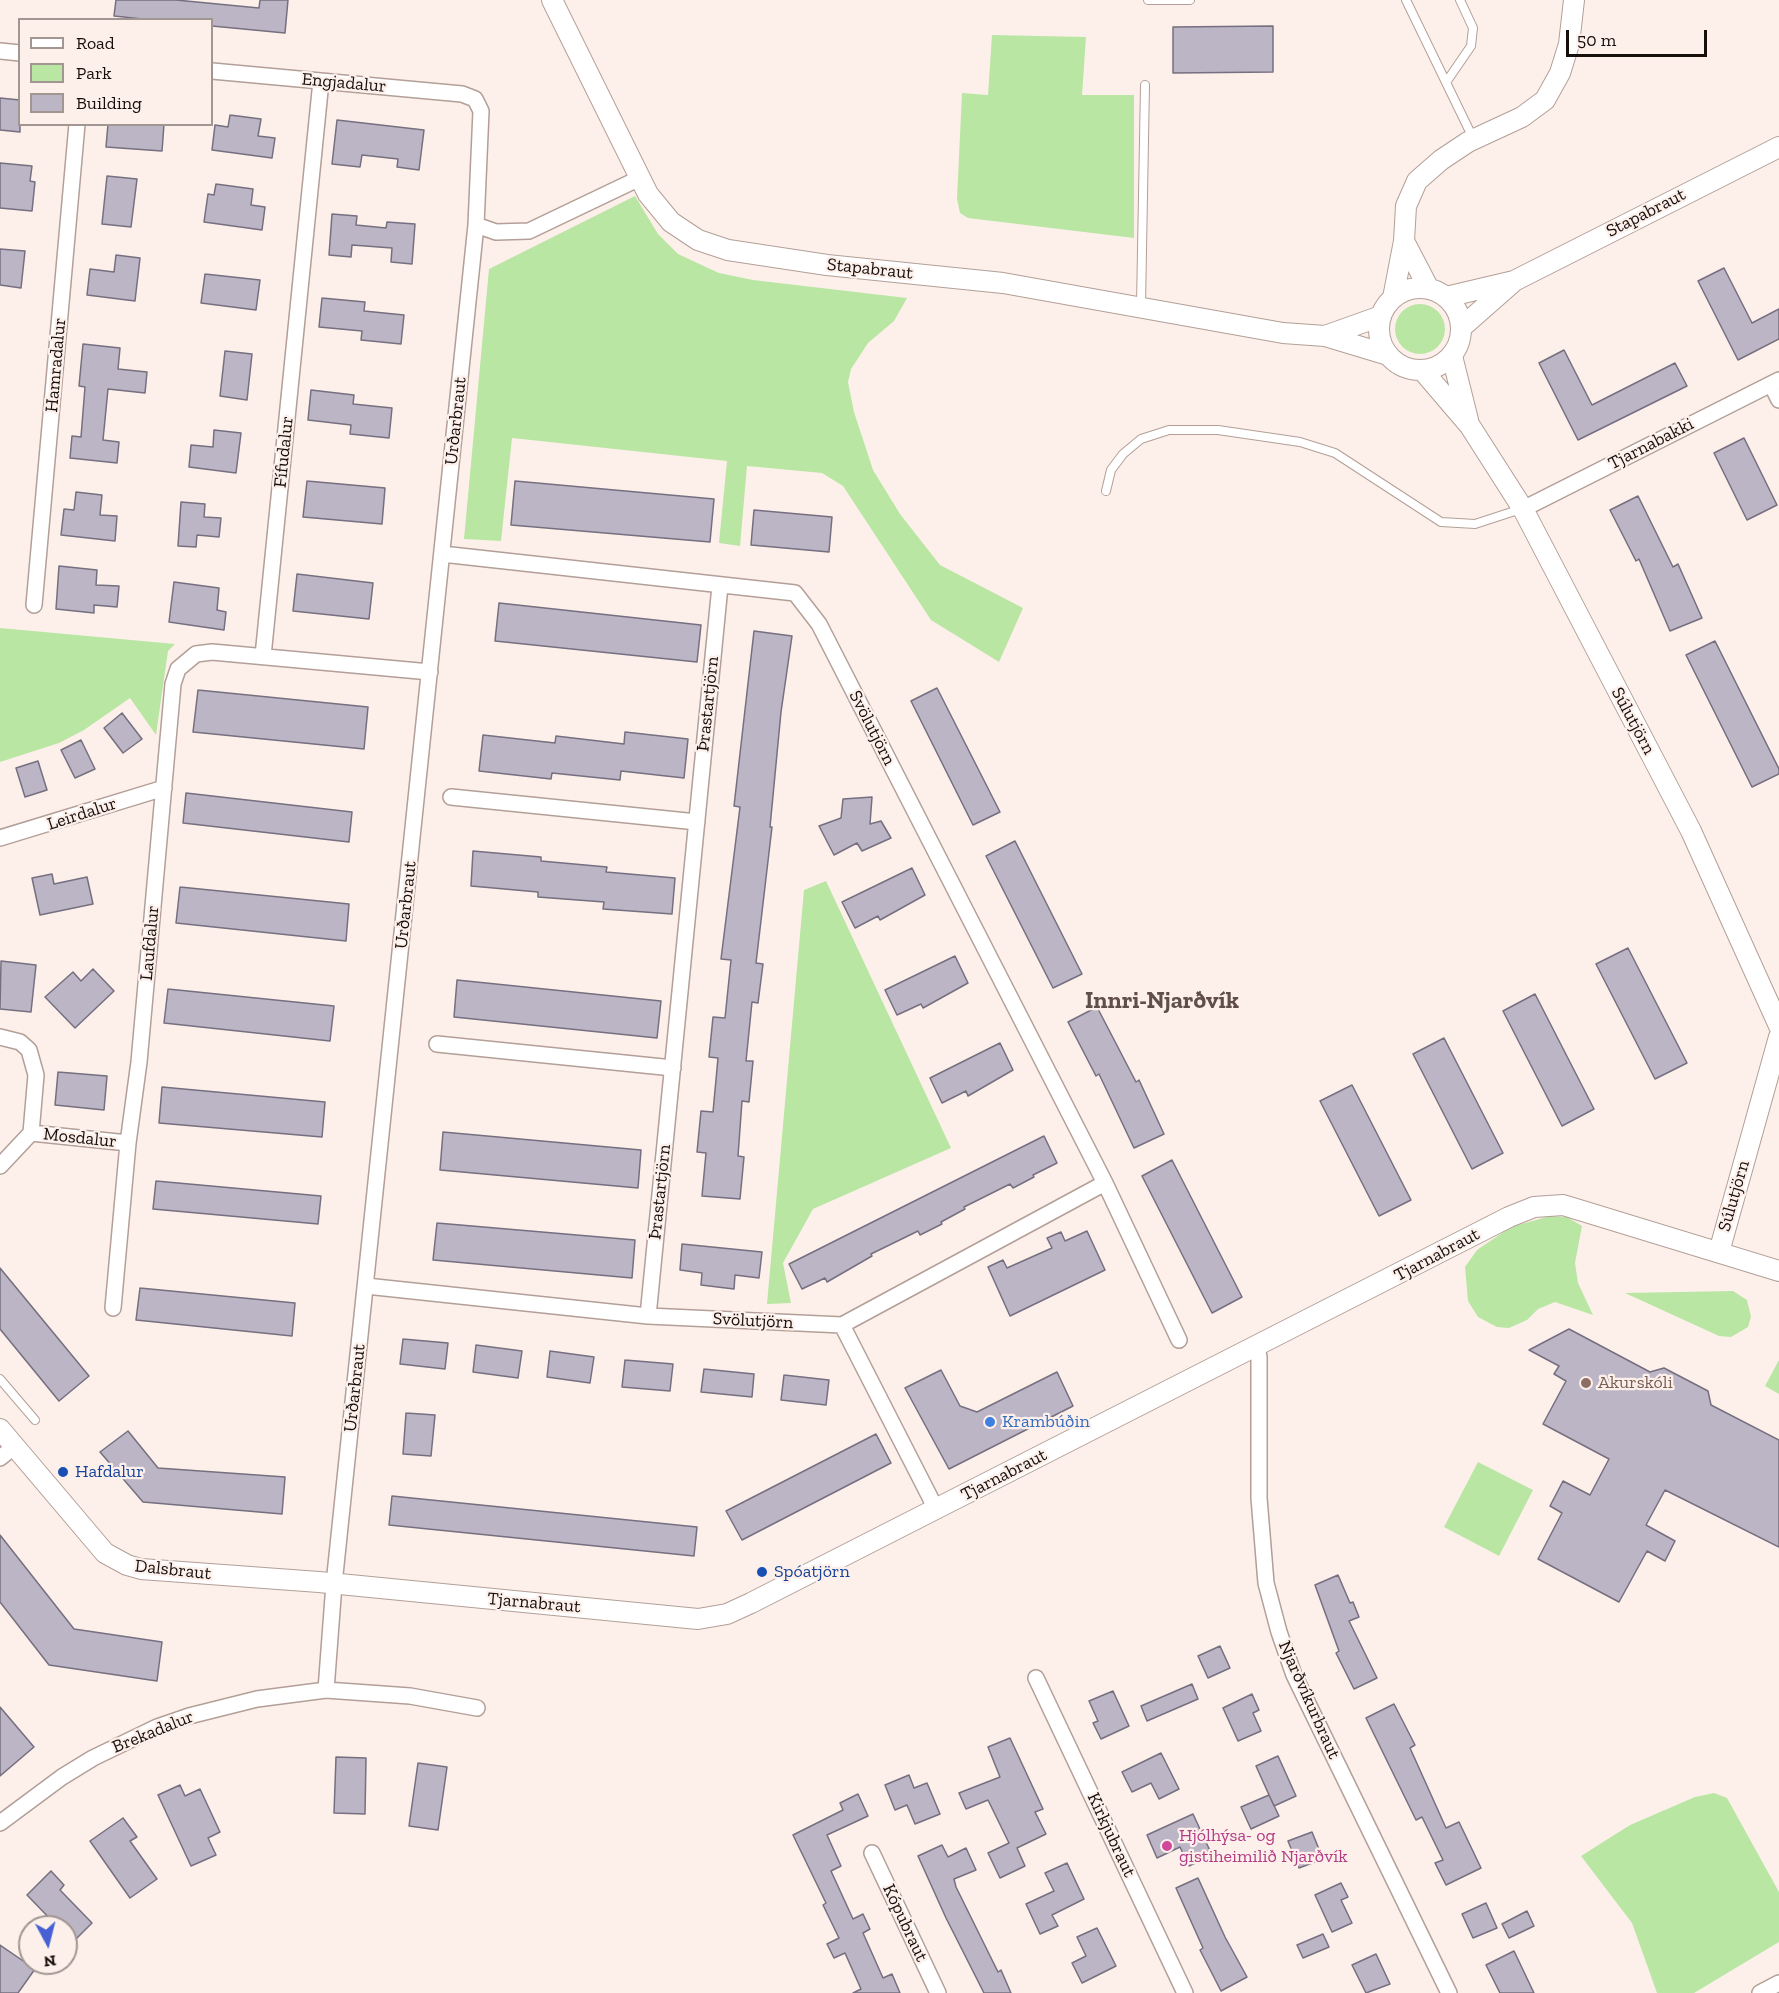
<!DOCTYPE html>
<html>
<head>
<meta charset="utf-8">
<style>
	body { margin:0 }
	#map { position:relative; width:1779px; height:1993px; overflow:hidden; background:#fdf0eb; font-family:"Zilla Slab",serif }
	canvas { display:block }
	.legend { position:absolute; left:18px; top:18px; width:195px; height:108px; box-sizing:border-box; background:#fdf0eb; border:2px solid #a19692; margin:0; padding:8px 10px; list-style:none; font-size:18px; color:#160f0c }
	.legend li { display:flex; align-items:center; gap:12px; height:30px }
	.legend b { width:30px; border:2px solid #a19692 }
	.north { position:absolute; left:18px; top:1915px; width:60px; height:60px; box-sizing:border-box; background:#fdf0eb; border:2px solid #a19692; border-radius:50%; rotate:173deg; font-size:16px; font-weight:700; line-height:24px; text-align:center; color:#160f0c }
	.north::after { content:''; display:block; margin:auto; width:21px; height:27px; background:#4761d4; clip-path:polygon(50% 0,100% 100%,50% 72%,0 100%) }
	.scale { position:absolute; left:1566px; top:30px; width:141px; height:27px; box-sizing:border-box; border:3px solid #160f0c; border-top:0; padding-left:8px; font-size:18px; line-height:21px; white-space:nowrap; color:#160f0c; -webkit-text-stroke:4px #fdf0eb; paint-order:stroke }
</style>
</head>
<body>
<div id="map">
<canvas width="1779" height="1993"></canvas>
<ul class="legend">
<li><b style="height:8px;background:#fff"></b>Road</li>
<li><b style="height:16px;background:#b9e6a3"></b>Park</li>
<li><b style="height:16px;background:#bcb5c6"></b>Building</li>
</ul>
<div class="north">N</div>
<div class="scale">50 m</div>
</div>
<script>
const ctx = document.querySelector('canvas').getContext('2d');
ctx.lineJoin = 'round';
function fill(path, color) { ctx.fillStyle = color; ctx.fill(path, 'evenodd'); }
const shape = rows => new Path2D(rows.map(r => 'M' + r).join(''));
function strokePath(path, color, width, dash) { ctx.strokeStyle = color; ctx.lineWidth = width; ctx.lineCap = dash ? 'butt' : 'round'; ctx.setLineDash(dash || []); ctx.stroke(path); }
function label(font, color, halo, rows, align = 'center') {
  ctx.font = font + ' "Zilla Slab",serif'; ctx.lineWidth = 4.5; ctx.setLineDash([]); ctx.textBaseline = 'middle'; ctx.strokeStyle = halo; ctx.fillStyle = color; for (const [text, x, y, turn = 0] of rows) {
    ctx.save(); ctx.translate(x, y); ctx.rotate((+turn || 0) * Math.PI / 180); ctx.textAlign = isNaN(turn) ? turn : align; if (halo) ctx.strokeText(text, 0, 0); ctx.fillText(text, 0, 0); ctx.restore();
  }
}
fill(shape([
	[992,35,1086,37,1082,95,1134,95,1134,238,968,218,960,213,957,199,962,93,988,95],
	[635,196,658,234,678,254,719,273,753,280,907,298,894,321,868,343,851,369,848,382,854,412,873,470,900,514,940,565,1023,608,999,662,931,620,843,486,822,473,747,466,740,546,719,543,727,461,512,438,501,541,464,539,489,269],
	'1395 329a25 25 0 1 1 50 0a25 25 0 1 1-50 0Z',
	[0,628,175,644,168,651,156,735,130,698,84,730,59,743,0,762],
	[826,881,951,1148,813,1209,783,1263,791,1303,767,1304,804,890],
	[1550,1216,1567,1217,1582,1226,1575,1263,1578,1283,1593,1315,1555,1302,1538,1309,1527,1320,1509,1328,1497,1327,1478,1317,1468,1301,1465,1267,1477,1250,1511,1227],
	[1733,1291,1747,1300,1751,1317,1748,1327,1731,1337,1719,1336,1625,1293],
	[1779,1360,1779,1394,1765,1386],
	[1478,1462,1533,1490,1499,1556,1444,1527],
	[1714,1793,1727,1798,1779,1892,1779,1942,1694,1993,1657,1993,1632,1923,1581,1856,1630,1825,1695,1797]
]), '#b9e6a3');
const building = shape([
	[116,0,176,0,259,8,260,0,288,0,285,33,212,26,212,20,152,20,114,16,116,0],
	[1273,26,1273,72,1173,73,1173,27,1273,26],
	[0,98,20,100,20,132,0,130,0,98],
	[230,115,261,119,258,136,275,138,272,158,212,150,215,125,228,127,230,115],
	[337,120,424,130,419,170,397,167,398,159,362,155,360,167,332,164,337,120],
	[108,124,164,124,162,151,106,147,108,124],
	[0,163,32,166,30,181,35,182,32,211,0,208,0,163],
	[107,176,137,179,131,227,102,224,107,176],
	[216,184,253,189,251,205,265,207,262,230,204,222,208,194,214,195,216,184],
	[332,214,357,216,356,225,386,228,387,222,415,224,412,264,391,262,392,248,352,245,351,257,329,255,332,214],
	[0,249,25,251,21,288,0,285,0,249],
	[116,255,140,258,135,301,87,295,90,269,114,272,116,255],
	[1724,268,1752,323,1779,309,1779,339,1738,360,1698,281,1724,268],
	[205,274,260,280,256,310,201,303,205,274],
	[322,298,365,302,364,311,404,315,401,344,361,340,362,331,319,327,322,298],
	[83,344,120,348,118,369,147,372,145,393,108,389,103,440,119,442,117,463,70,458,72,436,81,437,85,387,79,386,83,344],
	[1564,350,1592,405,1675,363,1687,386,1578,440,1539,363,1564,350],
	[225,351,252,354,247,400,220,396,225,351],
	[311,390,354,395,353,404,392,408,389,438,350,434,351,425,308,420,311,390],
	[214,430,241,433,236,473,189,467,191,445,213,447,214,430],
	[1744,438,1777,505,1747,520,1714,453,1744,438],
	[307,481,385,488,382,524,303,517,307,481],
	[515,481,714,499,710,542,511,525,515,481],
	[76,492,102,495,100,515,117,516,115,541,61,535,64,509,74,510,76,492],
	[1638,496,1673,567,1678,564,1702,618,1670,631,1639,559,1636,561,1610,510,1638,496],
	[181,502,205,504,204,517,221,518,219,537,197,535,196,547,178,546,181,502],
	[754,510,832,517,829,552,751,545,754,510],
	[59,566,97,570,96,585,119,586,117,607,94,605,94,613,56,609,59,566],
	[297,574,373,583,369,619,293,611,297,574],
	[174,582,219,588,217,610,226,612,224,630,169,622,174,582],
	[499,603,701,625,697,662,495,641,499,603],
	[754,631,792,636,781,712,770,827,772,827,756,963,763,964,758,1003,752,1002,746,1061,753,1061,749,1102,742,1101,738,1156,744,1157,740,1199,702,1196,706,1153,697,1152,701,1111,713,1112,718,1058,709,1057,713,1017,725,1018,731,960,721,959,740,807,734,806,754,631],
	[1715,641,1779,769,1779,774,1752,787,1686,655,1715,641],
	[937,688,1000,812,973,825,911,701,937,688],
	[198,690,368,707,364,749,193,732,198,690],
	[122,713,142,739,123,753,104,728,122,713],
	[625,732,688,739,684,778,621,771,620,780,552,773,551,779,479,771,483,735,555,743,556,736,624,744,625,732],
	[81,740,95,769,75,778,61,750,81,740],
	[38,761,47,790,25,797,16,768,38,761],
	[186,793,352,812,349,842,183,823,186,793],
	[872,797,870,824,881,821,891,838,862,851,857,843,834,855,819,826,841,818,843,799,872,797],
	[1015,841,1082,974,1053,988,986,856,1015,841],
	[473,851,541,857,541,861,607,867,606,872,675,878,672,914,603,909,604,902,538,897,538,892,471,886,473,851],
	[912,868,925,895,880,920,878,916,855,928,842,902,912,868],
	[52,874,54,884,87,877,93,904,40,915,32,878,52,874],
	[180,887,349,904,346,941,176,923,180,887],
	[1628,948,1687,1063,1655,1079,1596,964,1628,948],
	[955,956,968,983,923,1008,921,1004,897,1015,885,990,955,956],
	[1,961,36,965,31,1012,0,1009,1,961],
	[93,969,114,991,75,1028,45,997,73,972,81,981,93,969],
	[457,980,661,1001,657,1038,454,1017,457,980],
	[168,989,334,1006,330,1041,164,1023,168,989],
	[1535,994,1594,1109,1562,1126,1503,1011,1535,994],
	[1097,1007,1136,1082,1139,1080,1164,1134,1134,1148,1099,1074,1096,1076,1068,1022,1097,1007],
	[1444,1038,1503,1153,1472,1169,1413,1054,1444,1038],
	[1000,1043,1013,1070,968,1096,966,1091,942,1103,930,1078,1000,1043],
	[58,1072,107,1076,104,1110,55,1105,58,1072],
	[1352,1085,1411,1200,1379,1216,1320,1101,1352,1085],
	[162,1087,325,1102,322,1137,159,1123,162,1087],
	[443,1132,641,1150,638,1188,440,1170,443,1132],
	[1044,1136,1057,1163,1033,1175,1034,1177,1013,1188,1010,1184,964,1207,965,1209,941,1222,942,1224,920,1235,918,1231,871,1254,872,1256,827,1282,825,1278,802,1289,789,1264,1044,1136],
	[1172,1160,1242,1297,1212,1313,1142,1176,1172,1160],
	[156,1181,321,1196,318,1224,153,1209,156,1181],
	[437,1223,635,1240,632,1278,433,1260,437,1223],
	[1087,1231,1105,1270,1010,1316,988,1267,1003,1260,1007,1268,1052,1248,1047,1238,1061,1232,1065,1241,1087,1231],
	[682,1244,762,1252,759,1278,735,1275,734,1289,701,1285,702,1273,680,1270,682,1244],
	[0,1268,89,1376,59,1401,0,1329,0,1268],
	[140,1288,295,1303,292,1336,136,1320,140,1288],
	[1569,1329,1650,1372,1664,1368,1708,1391,1711,1405,1779,1440,1779,1547,1665,1490,1646,1525,1675,1541,1665,1561,1647,1551,1619,1602,1538,1559,1562,1513,1550,1506,1563,1481,1590,1495,1609,1459,1543,1424,1566,1381,1554,1374,1559,1366,1529,1350,1569,1329],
	[403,1339,448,1343,445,1369,400,1364,403,1339],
	[476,1345,522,1351,518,1378,473,1372,476,1345],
	[550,1351,594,1357,590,1383,547,1377,550,1351],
	[625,1360,673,1364,670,1391,622,1387,625,1360],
	[704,1369,754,1374,752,1397,701,1392,704,1369],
	[941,1370,960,1406,977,1412,1057,1372,1073,1406,949,1469,905,1388,941,1370],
	[784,1375,829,1380,826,1405,781,1400,784,1375],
	[406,1413,435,1415,431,1456,403,1454,406,1413],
	[128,1431,158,1468,285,1477,282,1514,143,1502,100,1452,128,1431],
	[876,1434,891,1463,742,1540,726,1511,876,1434],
	[392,1496,697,1527,694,1556,389,1525,392,1496],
	[0,1535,74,1629,162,1642,157,1681,49,1665,0,1602,0,1535],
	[1338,1575,1350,1603,1353,1602,1359,1617,1349,1621,1377,1678,1354,1689,1336,1653,1339,1651,1315,1585,1338,1575],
	[1220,1646,1230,1668,1208,1678,1198,1656,1220,1646],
	[1192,1684,1198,1699,1147,1721,1141,1706,1192,1684],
	[1113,1691,1129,1726,1101,1739,1093,1723,1098,1721,1089,1701,1113,1691],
	[1252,1694,1259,1710,1253,1713,1261,1731,1238,1741,1223,1708,1252,1694],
	[1394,1704,1415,1745,1410,1748,1446,1828,1459,1822,1481,1868,1446,1885,1435,1863,1443,1860,1422,1817,1416,1820,1366,1718,1394,1704],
	[0,1707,34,1747,0,1776,0,1707],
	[1010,1738,1043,1809,1035,1812,1046,1834,1017,1848,1025,1866,1000,1878,988,1853,1009,1843,988,1800,966,1809,959,1793,1000,1777,988,1747,1010,1738],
	[1161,1753,1179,1789,1159,1799,1151,1783,1132,1792,1122,1772,1161,1753],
	[1278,1756,1296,1796,1274,1806,1256,1766,1278,1756],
	[336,1757,366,1758,365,1814,334,1813,336,1757],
	[418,1763,447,1767,438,1830,409,1826,418,1763],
	[909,1775,914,1788,927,1783,940,1814,915,1824,907,1805,895,1810,885,1785,909,1775],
	[180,1785,185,1796,200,1789,220,1832,208,1838,216,1855,191,1866,158,1795,180,1785],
	[858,1794,868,1816,827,1835,841,1866,831,1871,853,1919,863,1914,870,1929,863,1933,883,1978,892,1974,900,1993,853,1993,861,1989,845,1953,834,1958,827,1944,839,1938,823,1905,826,1903,793,1835,843,1810,840,1803,858,1794],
	[1269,1795,1279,1816,1251,1829,1241,1807,1269,1795],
	[1193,1814,1212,1855,1189,1866,1180,1847,1157,1858,1147,1835,1193,1814],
	[123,1818,137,1837,130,1841,157,1879,130,1898,90,1841,123,1818],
	[1312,1832,1323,1859,1299,1868,1288,1841,1312,1832],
	[942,1845,948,1857,966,1848,976,1870,954,1879,956,1887,998,1972,1001,1970,1011,1993,984,1993,946,1918,918,1856,942,1845],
	[1067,1863,1084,1899,1052,1915,1058,1926,1040,1934,1026,1904,1054,1891,1045,1873,1067,1863],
	[51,1871,64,1885,60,1890,92,1923,73,1942,66,1935,66,1927,58,1927,27,1895,51,1871],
	[1198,1878,1225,1937,1247,1977,1221,1991,1200,1950,1203,1948,1176,1888,1198,1878],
	[1341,1883,1348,1897,1341,1900,1352,1923,1332,1932,1315,1895,1341,1883],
	[1486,1903,1497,1928,1473,1938,1462,1914,1486,1903],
	[1527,1911,1534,1926,1509,1938,1502,1924,1527,1911],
	[1097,1928,1116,1966,1082,1983,1072,1963,1086,1956,1077,1937,1097,1928],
	[1323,1934,1329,1947,1303,1958,1297,1945,1323,1934],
	[0,1945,35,1969,18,1993,0,1993,0,1945],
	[1514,1951,1534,1993,1500,1993,1486,1965,1514,1951],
	[1376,1954,1390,1984,1366,1993,1352,1965,1376,1954]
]);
fill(building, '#bcb5c6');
strokePath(building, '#756f7f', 1.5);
const service = shape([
	[1148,0,1190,0],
	[1406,0,1473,138],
	[1447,81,1471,46,1473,28,1460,0],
	[1141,305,1145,85],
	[1106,491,1111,470,1123,454,1141,439,1169,430,1218,430,1300,442,1335,453,1441,522,1475,524,1521,509],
	[0,1379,35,1420]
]);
const minor = shape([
	[0,51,20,53],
	[476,225,496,232,529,231,640,178],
	[1771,384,1779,400],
	[1523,509,1779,380],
	[442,554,795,593,819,624,1105,1183],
	[34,605,77,124],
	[263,656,321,81],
	[451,797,697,822],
	[0,838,164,788],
	[0,1037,20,1042,29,1050,36,1075,31,1133,0,1166],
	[437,1044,673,1068],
	[31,1133,128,1143],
	[366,1286,648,1316,842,1325,1105,1183,1179,1340],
	[113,1308,128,1143,139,1062,173,684,178,669,196,654,212,652,430,672],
	[648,1316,720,586],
	[842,1325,936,1509],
	[1257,1348,1259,1357,1259,1498,1266,1583,1279,1632,1294,1675,1449,1993],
	[0,1458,15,1446],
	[1036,1678,1185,1993],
	[326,1690,410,1696,477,1708],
	[0,1823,62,1777,93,1758,157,1727,189,1716,257,1699,326,1690,334,1584,476,225,481,111,475,99,462,94,212,71],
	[872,1853,938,1993],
	[1760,1993,1779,1983]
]);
const tertiary = shape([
	[552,0,648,194,671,222,698,240,728,250,827,265,1003,283,1283,333,1325,336,1388,355],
	[1404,241,1429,289],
	'1379 329a41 41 0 1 1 82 0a41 41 0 1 1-82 0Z',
	[1446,297,1514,281,1779,147],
	[1393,298,1404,241,1406,206,1417,181,1441,160,1468,142,1522,117,1545,100,1560,73,1569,44,1574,0],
	[1462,327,1512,283],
	[1325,336,1381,316],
	[1452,356,1468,420],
	[1423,371,1470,426,1523,509,1691,831,1779,1026],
	[1719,1252,1779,1037],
	[0,1429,105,1553,127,1565,141,1569,319,1582,698,1619,727,1614,751,1603,1509,1217,1534,1207,1563,1205,1779,1271]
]);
strokePath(service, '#b39f97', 10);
strokePath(minor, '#b39f97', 18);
strokePath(tertiary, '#b39f97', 22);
strokePath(service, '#fff', 8);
strokePath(minor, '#fff', 15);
strokePath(tertiary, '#fff', 20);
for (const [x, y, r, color] of [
	[1586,1383,6,"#8d6e63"],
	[990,1422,6,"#3f7fe0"],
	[63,1472,6,"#1a4fb4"],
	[762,1572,6,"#1a4fb4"],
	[1167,1846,6,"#d1479c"]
]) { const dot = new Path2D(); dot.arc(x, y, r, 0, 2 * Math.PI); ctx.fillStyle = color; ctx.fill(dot); strokePath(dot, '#fdf0eb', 2); }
label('18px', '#160f0c', '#fdf0eb', [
	["Engjadalur",344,83,5],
	["Stapabraut",1646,213,-27],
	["Stapabraut",870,269,6],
	["Hamradalur",56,365,-85],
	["Urðarbraut",456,421,-84],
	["Tjarnabakki",1651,444,-27],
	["Fífudalur",284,452,-84],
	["Þrastartjörn",708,704,-84],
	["Súlutjörn",1633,721,62],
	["Svölutjörn",872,728,63],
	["Leirdalur",82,814,-18],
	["Urðarbraut",406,905,-84],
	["Laufdalur",150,943,-85],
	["Mosdalur",80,1138,6],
	["Þrastartjörn",660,1192,-84],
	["Súlutjörn",1734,1196,-74],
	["Tjarnabraut",1437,1255,-28],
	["Svölutjörn",753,1321,3],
	["Urðarbraut",355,1388,-84],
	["Tjarnabraut",1004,1475,-27],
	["Dalsbraut",173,1570,6],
	["Tjarnabraut",534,1603,5],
	["Njarðvíkurbraut",1309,1700,66],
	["Brekadalur",153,1732,-22],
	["Kirkjubraut",1111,1835,65],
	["Kópubraut",905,1923,65]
]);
label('18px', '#785e54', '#fdf0eb', [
	["Akurskóli",1598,1383]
], 'left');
label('18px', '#366cbe', '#fdf0eb', [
	["Krambúðin",1002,1422]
], 'left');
label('18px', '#164399', '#fdf0eb', [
	["Hafdalur",75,1472],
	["Spóatjörn",774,1572]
], 'left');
label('18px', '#b23c85', '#fdf0eb', [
	["Hjólhýsa- og",1179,1836],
	["gistiheimilið Njarðvík",1179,1857]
], 'left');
label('bold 24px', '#604e48', '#fdf0eb', [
	["Innri-Njarðvík",1162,1001]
]);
</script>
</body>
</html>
